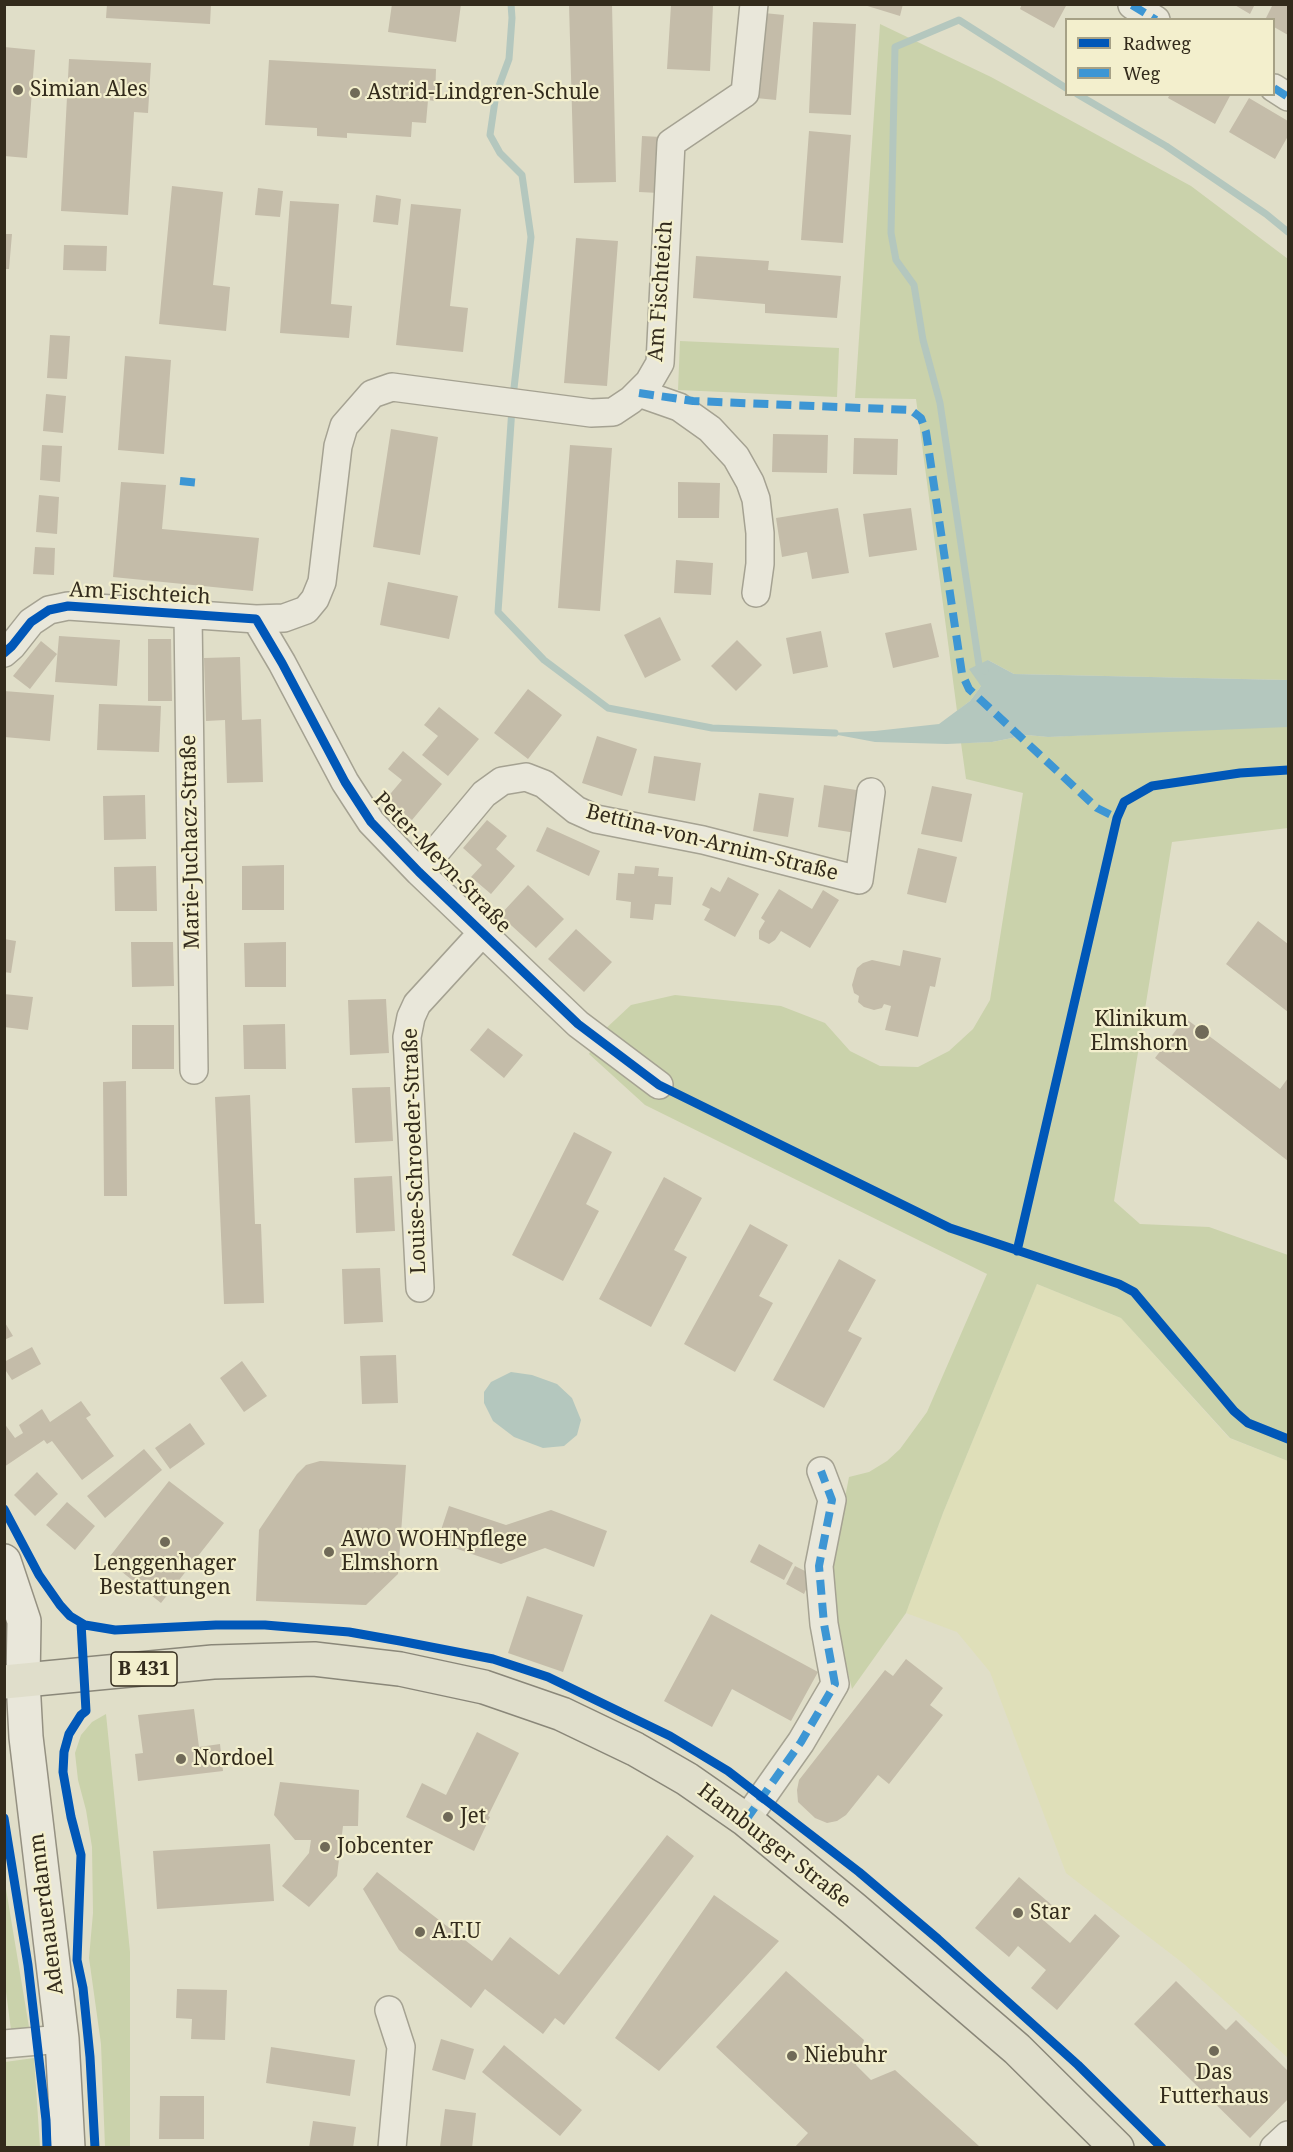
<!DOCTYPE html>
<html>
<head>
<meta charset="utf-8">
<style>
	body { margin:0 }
	#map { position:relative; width:1293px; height:2152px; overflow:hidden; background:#e0dec8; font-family:"Noto Serif",serif }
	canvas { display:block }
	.frame { position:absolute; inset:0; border:6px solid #332b1c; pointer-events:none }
	.legend { position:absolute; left:1065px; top:18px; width:210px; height:78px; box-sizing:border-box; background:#f3efcd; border:2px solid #a6a186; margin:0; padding:8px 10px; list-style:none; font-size:18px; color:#332b1c }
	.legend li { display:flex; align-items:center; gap:12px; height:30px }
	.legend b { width:30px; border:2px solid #a6a186 }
</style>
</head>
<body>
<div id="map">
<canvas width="1293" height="2152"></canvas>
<div class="frame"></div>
<ul class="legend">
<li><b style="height:8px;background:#0057b8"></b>Radweg</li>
<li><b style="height:8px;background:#3d96d4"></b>Weg</li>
</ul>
</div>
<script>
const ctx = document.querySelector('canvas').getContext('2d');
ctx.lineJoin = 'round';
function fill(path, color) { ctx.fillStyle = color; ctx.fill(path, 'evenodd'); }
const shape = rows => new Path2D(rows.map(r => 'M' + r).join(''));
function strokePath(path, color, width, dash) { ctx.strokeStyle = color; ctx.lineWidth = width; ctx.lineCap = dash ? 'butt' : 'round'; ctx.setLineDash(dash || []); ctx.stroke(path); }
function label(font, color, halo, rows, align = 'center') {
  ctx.font = font + ' "Noto Serif",serif'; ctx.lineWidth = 4.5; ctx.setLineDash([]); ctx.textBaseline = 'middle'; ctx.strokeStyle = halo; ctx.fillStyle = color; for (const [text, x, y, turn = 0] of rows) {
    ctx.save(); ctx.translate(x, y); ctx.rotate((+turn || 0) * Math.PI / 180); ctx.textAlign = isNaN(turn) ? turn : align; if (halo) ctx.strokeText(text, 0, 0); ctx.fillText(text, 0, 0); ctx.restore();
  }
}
fill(shape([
	[1037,1284,1121,1318,1229,1438,1288,1461,1288,2058,1184,1964,1066,1873,990,1672,957,1632,906,1613,943,1513]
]), '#dfdfb9');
fill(shape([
	[880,24,991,77,1191,186,1288,259,1288,680,1014,674,988,660,981,686,970,701,957,711,916,399,855,398],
	[680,341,839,348,837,397,678,390],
	[1288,725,1288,828,1172,842,1114,1201,1140,1224,1209,1227,1288,1255,1288,1461,1230,1438,1121,1318,1037,1284,943,1513,906,1613,852,1689,837,1627,831,1569,849,1477,869,1472,887,1461,900,1449,927,1412,987,1274,645,1105,589,1054,601,1033,631,1005,675,995,781,1006,825,1023,850,1051,880,1066,918,1067,949,1051,973,1029,990,1000,1023,793,966,779,961,743,992,742,1027,735,1048,737],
	[106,1714,130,1952,130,2147,105,2147,101,2044,89,1958,93,1913,92,1847,86,1810,78,1780,75,1753,81,1735,92,1722],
	[4,1877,29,2027,11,2030,5,1984],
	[34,2058,40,2147,6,2147,5,2062]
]), '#cad2ab');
fill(shape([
	[988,660,1014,674,1288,680,1288,727,1048,737,1027,735,992,742,947,744,875,742,827,733,875,731,939,724,970,701,981,686,969,669],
	[511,1372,532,1375,557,1384,572,1398,581,1420,577,1435,564,1446,543,1448,514,1437,493,1421,484,1403,484,1392,491,1382]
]), '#b4c7be');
strokePath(shape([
	[511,4,512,18,509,59,496,94,490,135,500,153,522,175,531,237,513,397],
	[1077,94,1166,146,1266,214,1288,232],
	[512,408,498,612,544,660,608,708,712,728,835,733],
	[985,671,979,665,940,403,923,340,914,285,896,260,891,233,895,47,959,20,1066,88]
]), '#b4c7be', 7);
fill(shape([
	[107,4,211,4,210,24,106,18],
	[392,4,461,4,456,42,388,32],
	[569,4,612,4,616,182,574,183],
	[861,4,903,4,900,16],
	[1022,4,1067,4,1054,28,1020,9],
	[1233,4,1255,4,1250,14],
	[1273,4,1288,4,1288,35,1274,27,1274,20,1265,20],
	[671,5,713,5,710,71,667,69],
	[764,13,784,15,776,100,756,98],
	[813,22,856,24,851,115,809,113],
	[4,47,35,50,27,158,4,156],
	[69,59,151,63,148,113,134,112,128,215,61,211],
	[269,60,436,69,435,101,428,100,426,123,412,122,411,137,347,133,347,138,317,136,317,128,265,125],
	[1170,94,1231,94,1215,124,1168,98],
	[1249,98,1288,121,1288,136,1275,159,1229,132],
	[809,131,851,135,843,243,801,240],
	[642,136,661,137,659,193,639,192],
	[172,186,223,192,213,285,230,287,226,331,159,324],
	[258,188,283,191,280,217,255,215],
	[376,195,401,199,398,225,373,222],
	[290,201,339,204,331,304,352,306,349,338,280,333],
	[411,204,461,209,450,306,468,308,463,352,396,345],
	[4,234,12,234,9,269,4,269],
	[576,238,618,241,607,386,564,383],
	[64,245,107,246,106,271,63,270],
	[696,256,769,261,768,270,841,276,837,318,765,313,765,304,693,298],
	[50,335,70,336,67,379,47,378],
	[125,356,171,360,164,454,118,450],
	[46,394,66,396,63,433,43,431],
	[391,429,438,437,420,555,373,547],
	[773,434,828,435,827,473,772,472],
	[854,438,898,439,897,475,853,474],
	[42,445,62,446,60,482,40,480],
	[570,445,612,448,600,611,558,608],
	[121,482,166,485,162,529,259,538,253,591,113,577],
	[678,482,720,483,719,518,678,518],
	[39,495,59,497,57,534,36,532],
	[838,508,849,573,812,579,807,552,782,557,776,518],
	[911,508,917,550,869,557,863,514],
	[35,547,55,548,54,575,33,574],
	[676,560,713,563,711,595,674,593],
	[388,582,458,596,449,639,380,625],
	[660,617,681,660,645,678,624,635],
	[931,623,939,657,893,668,885,633],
	[821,631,828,667,793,674,786,638],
	[59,636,120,640,117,686,55,682],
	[148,639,171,639,172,701,148,701],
	[737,640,762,665,736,691,711,666],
	[41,641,57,654,30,689,13,676],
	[240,657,242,720,261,719,263,782,227,783,225,720,206,721,204,658],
	[528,689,562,715,528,759,494,733],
	[4,691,54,695,50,741,4,737],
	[99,704,161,706,159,752,97,750],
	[439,707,479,739,448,776,422,755,438,736,424,725],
	[597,736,637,749,622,796,582,783],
	[403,751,442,784,412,820,386,799,402,780,388,769],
	[654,756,701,763,695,801,648,793],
	[824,785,863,791,856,833,818,827],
	[932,786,972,794,962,842,921,834],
	[759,793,794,798,788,837,753,831],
	[145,795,146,839,104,840,103,796],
	[487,820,507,836,496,849,515,866,491,894,471,877,482,865,463,848],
	[547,827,600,851,589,876,536,851],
	[918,848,957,857,946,903,907,894],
	[284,865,284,910,242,910,242,866],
	[156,866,157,911,115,911,114,867],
	[635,866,659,868,658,876,673,877,671,905,655,904,653,920,630,918,631,902,616,900,618,873,634,874],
	[728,877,759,894,735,937,704,920,710,909,702,905,711,887,720,892],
	[528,885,564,919,536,948,500,915],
	[779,889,812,909,823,890,839,900,810,948,781,931,775,940,769,944,759,939,759,931,765,921,761,918],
	[1258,921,1288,944,1288,1012,1226,964],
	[576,929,612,962,584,992,548,959],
	[4,939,16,941,11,973,4,972],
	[131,942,173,942,174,986,132,987],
	[286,942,286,987,245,987,244,943],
	[903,950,941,958,935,987,930,986,918,1037,885,1030,891,1006,884,1004,882,1008,874,1010,864,1007,858,1002,859,996,854,993,852,985,857,968,863,963,872,960,900,966],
	[4,994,33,997,28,1030,4,1027],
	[386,999,389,1053,350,1055,348,1000],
	[1185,1018,1280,1089,1288,1078,1288,1161,1155,1058],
	[285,1024,286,1069,244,1069,243,1025],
	[132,1025,174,1025,174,1069,132,1069],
	[488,1028,523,1055,504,1078,470,1050],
	[126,1081,127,1196,104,1196,103,1082],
	[390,1087,393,1141,355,1143,352,1088],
	[250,1095,255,1224,261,1224,264,1303,224,1304,215,1097],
	[574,1132,612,1152,586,1204,599,1211,563,1281,512,1255],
	[392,1176,395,1231,356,1233,354,1178],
	[664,1177,702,1198,674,1250,687,1257,651,1327,599,1299],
	[750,1224,788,1245,759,1296,773,1303,735,1372,684,1344],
	[839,1259,876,1280,848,1331,862,1338,824,1408,773,1380],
	[380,1268,383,1322,344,1324,342,1269],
	[4,1321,13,1336,4,1340],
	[32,1347,41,1364,12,1380,4,1368,4,1362],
	[396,1355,398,1403,362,1404,360,1356],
	[242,1361,267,1396,244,1412,220,1378],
	[81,1401,91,1415,86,1418,114,1456,82,1480,52,1441,47,1444,44,1440,4,1467,4,1423,15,1438,23,1433,19,1425,42,1409,50,1422],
	[190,1423,205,1444,170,1469,155,1448],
	[144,1449,162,1470,105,1518,87,1496],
	[320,1461,406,1465,398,1574,366,1605,256,1601,259,1530,297,1474,306,1465],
	[37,1472,58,1494,35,1516,14,1495],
	[169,1481,224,1523,161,1603,107,1560],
	[67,1502,95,1526,75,1550,46,1525],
	[449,1506,506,1525,551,1510,607,1531,594,1567,545,1548,501,1564,437,1542],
	[759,1544,793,1563,784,1580,750,1562],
	[795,1566,813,1575,804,1594,786,1584],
	[527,1596,583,1615,563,1672,508,1653],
	[711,1614,818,1672,791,1721,732,1689,712,1727,664,1701],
	[906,1659,943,1688,930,1705,943,1715,889,1784,878,1775,846,1815,837,1821,827,1823,815,1818,798,1802,797,1790,799,1780,885,1670,893,1676],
	[194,1709,199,1747,220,1744,223,1771,138,1781,135,1754,143,1753,138,1715],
	[477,1732,519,1753,488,1816,490,1817,474,1851,406,1817,422,1783,446,1795],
	[280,1782,359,1790,358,1826,343,1826,337,1876,309,1907,282,1886,309,1853,311,1840,295,1840,274,1815],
	[667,1835,694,1856,564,2025,555,2018,543,2034,485,1989,471,2008,399,1950,363,1889,377,1872,492,1961,510,1937,559,1975],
	[270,1844,274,1901,157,1909,153,1851],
	[1019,1877,1053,1906,1042,1919,1070,1943,1095,1914,1120,1936,1057,2010,1031,1988,1046,1970,1018,1946,1009,1957,975,1928],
	[714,1895,779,1941,659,2071,615,2038],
	[786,1971,864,2040,856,2065,871,2080,895,2070,979,2146,978,2148,794,2148,808,2133,716,2047],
	[1176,1981,1226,2030,1236,2020,1288,2071,1288,2099,1250,2138,1134,2024],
	[177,1989,227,1990,225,2040,191,2039,192,2019,176,2018],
	[441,2039,474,2049,465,2080,432,2070],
	[504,2045,582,2110,560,2136,482,2072],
	[271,2047,355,2060,350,2096,266,2083],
	[160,2096,204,2096,204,2139,159,2139],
	[445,2109,476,2113,472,2148,440,2147],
	[313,2121,356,2127,353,2148,309,2148]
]), '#c4bca9');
const street = shape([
	[1132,5,1156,20],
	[1274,88,1288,97],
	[639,393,679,407,710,429,736,457,750,482,756,499,760,533,760,564,756,593],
	[188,614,194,1070],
	[256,619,282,663,345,782,371,822,419,872,578,1024,659,1085],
	[4,653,12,646,31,622,49,610,68,606,256,619,284,618,306,610,315,599,322,582,338,446,344,426,372,394,392,387,591,413,613,412,631,400,649,382,660,363,671,143,745,93,754,4],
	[419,872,484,794,502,781,526,777,544,784,576,810,596,819,703,840,859,880,871,792],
	[420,1288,407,1037,411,1017,417,1004,482,933],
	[746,1820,801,1742,835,1684,824,1624,819,1566,832,1500,821,1471],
	[389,2010,401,2047,392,2148],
	[4,2044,62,2039],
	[1274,2148,1288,2135]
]);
const secondary = shape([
	[4,1561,24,1621,23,1681,26,1737,62,2039,68,2148]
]);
const primary = shape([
	[4,1682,213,1662,314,1659,400,1669,484,1687,562,1714,635,1749,687,1779,746,1820,854,1909,1017,2049,1117,2148]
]);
strokePath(street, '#a5a292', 30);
strokePath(secondary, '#959182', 36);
strokePath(primary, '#8a8779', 36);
strokePath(street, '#e9e7da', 27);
strokePath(secondary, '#e9e7da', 33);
strokePath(primary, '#e0decb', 33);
strokePath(shape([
	[1132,5,1156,20],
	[1274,88,1288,97],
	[639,393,693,401,911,410,921,418,926,432,962,674,969,689,1097,808,1117,818],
	[180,481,199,483],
	[746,1820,801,1742,835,1684,824,1624,819,1566,832,1500,821,1471]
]), '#3d96d4', 8, [15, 8]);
strokePath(shape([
	[4,653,12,646,31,622,49,610,68,606,256,619,282,663,345,782,371,822,419,872,578,1024,659,1085,950,1228,1119,1284,1134,1292,1234,1411,1248,1423,1288,1439],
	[1017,1251,1117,818,1124,802,1152,786,1240,773,1288,770],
	[4,1509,39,1575,60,1605,70,1616,85,1625,115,1630,216,1625,265,1625,349,1632,400,1641,493,1659,548,1677,670,1736,728,1771,859,1872,938,1939,1078,2065,1162,2148],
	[81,1623,86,1711,81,1715,69,1734,64,1752,63,1772,71,1817,81,1855,77,1960,83,1988,90,2057,95,2148],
	[4,1818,28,1965,46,2120,47,2148]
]), '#0057b8', 9);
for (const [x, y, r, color] of [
	[18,90,6,"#706a58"],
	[355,93,6,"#706a58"],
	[1202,1032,8,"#706a58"],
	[165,1542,6,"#706a58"],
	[329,1552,6,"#706a58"],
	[181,1759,6,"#706a58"],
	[448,1817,6,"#706a58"],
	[325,1847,6,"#706a58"],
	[1018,1913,6,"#706a58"],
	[420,1932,6,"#706a58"],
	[1214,2051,6,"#706a58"],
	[792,2056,6,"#706a58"]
]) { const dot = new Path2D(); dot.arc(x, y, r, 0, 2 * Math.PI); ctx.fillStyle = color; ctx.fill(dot); strokePath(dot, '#f3efcd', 2); }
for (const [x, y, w] of [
	[144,1669,66]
]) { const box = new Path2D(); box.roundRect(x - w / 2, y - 17, w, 34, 4.5); ctx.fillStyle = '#f3efcd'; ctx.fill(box); strokePath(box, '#332b1c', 1.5); }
label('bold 20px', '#332b1c', null, [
	["B 431",144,1669]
]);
label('21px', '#332b1c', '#f3efcd', [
	["Simian Ales",30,90],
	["Astrid-Lindgren-Schule",367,93],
	["Klinikum",1188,1020,"right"],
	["Elmshorn",1188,1044,"right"],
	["AWO WOHNpflege",341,1540],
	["Elmshorn",341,1564],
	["Lenggenhager",165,1564,"center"],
	["Bestattungen",165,1588,"center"],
	["Nordoel",193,1759],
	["Jet",460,1817],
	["Jobcenter",337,1847],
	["Star",1030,1913],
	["A.T.U",432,1932],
	["Niebuhr",804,2056],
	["Das",1214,2073,"center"],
	["Futterhaus",1214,2097,"center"]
], 'left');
label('21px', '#332b1c', '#f3efcd', [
	["Am Fischteich",661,291,-86],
	["Am Fischteich",140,594,3],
	["Marie-Juchacz-Straße",191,842,-91],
	["Bettina-von-Arnim-Straße",712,843,14],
	["Peter-Meyn-Straße",442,863,46],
	["Louise-Schroeder-Straße",415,1151,-92],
	["Hamburger Straße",774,1846,38],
	["Adenauerdamm",47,1914,-97]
]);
</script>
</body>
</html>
